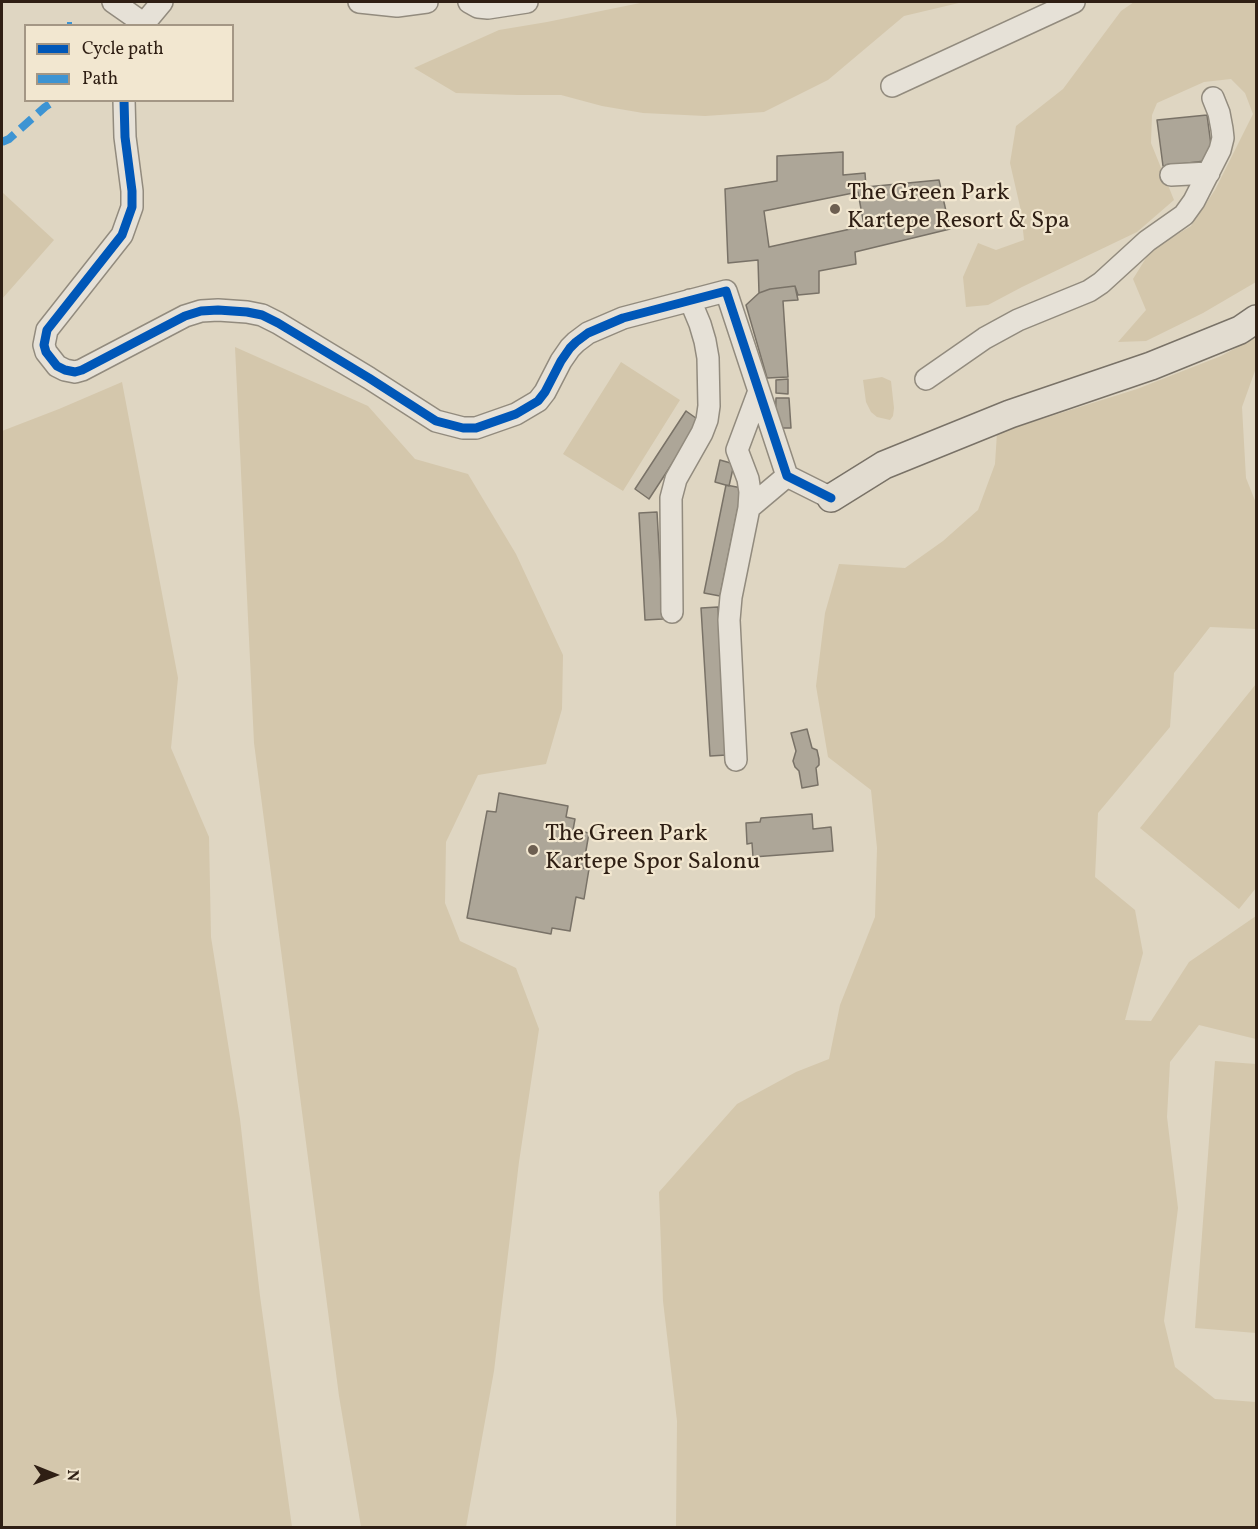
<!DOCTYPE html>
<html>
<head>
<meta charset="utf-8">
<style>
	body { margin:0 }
	#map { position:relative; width:1258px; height:1529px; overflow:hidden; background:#dfd6c2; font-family:Vollkorn,serif }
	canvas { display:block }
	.frame { position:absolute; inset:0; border:3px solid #2f1f14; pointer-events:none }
	.legend { position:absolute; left:24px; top:24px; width:210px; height:78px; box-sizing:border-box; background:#f2e7d0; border:2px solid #a49785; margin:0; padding:8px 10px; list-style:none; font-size:18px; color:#2f1f14 }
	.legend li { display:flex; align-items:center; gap:12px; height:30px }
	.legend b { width:30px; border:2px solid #a49785 }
	.north { position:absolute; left:24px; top:1445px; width:60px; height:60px; -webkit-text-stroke:4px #f2e7d0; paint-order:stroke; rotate:91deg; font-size:16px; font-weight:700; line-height:24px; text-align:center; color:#2f1f14 }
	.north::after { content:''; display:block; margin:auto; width:21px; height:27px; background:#2f1f14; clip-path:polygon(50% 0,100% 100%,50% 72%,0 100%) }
</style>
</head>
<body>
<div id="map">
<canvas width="1258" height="1529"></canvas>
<div class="frame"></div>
<ul class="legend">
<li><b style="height:8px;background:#0057b8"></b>Cycle path</li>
<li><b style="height:8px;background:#3d94d3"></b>Path</li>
</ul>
<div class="north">N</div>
</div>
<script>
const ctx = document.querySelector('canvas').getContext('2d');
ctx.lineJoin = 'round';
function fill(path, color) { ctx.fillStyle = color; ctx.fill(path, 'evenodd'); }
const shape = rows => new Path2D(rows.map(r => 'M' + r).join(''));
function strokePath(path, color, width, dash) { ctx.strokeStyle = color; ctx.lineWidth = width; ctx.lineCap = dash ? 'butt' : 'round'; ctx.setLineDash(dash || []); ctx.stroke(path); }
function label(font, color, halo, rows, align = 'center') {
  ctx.font = font + ' Vollkorn,serif'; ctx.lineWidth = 4.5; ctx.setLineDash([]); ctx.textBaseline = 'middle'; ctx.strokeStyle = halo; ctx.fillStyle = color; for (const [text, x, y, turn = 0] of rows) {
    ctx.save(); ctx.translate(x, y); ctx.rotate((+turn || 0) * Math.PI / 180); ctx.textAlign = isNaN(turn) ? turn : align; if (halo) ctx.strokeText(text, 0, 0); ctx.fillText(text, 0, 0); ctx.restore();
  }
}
fill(shape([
	[645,2,963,2,904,16,828,80,764,112,705,116,643,113,602,106,561,95,518,95,456,93,414,68,499,30,547,22],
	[1134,2,1254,2,1256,4,1256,282,1203,313,1146,341,1118,342,1146,310,1133,279,1151,250,1191,226,1215,190,1253,114,1245,93,1231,79,1204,82,1157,103,1152,115,1151,143,1174,200,1137,232,1022,287,988,305,966,307,963,277,978,243,996,250,1024,240,1021,211,1010,163,1016,126,1063,89,1121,11],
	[2,192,54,240,2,299],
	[1256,337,1256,368,1242,407,1246,478,1256,503,1256,629,1210,627,1174,673,1170,727,1098,813,1095,877,1135,910,1143,953,1125,1020,1151,1021,1189,962,1256,916,1256,1039,1199,1025,1170,1062,1167,1117,1178,1208,1164,1321,1175,1367,1215,1399,1256,1402,1256,1527,676,1527,677,1421,663,1301,659,1192,737,1104,796,1072,829,1059,840,1005,875,917,877,848,871,790,828,757,816,686,825,613,839,564,905,568,943,541,978,510,995,464,997,433,1137,389,1221,356],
	[235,347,368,406,415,459,468,474,516,554,563,655,562,709,546,764,478,775,446,842,445,903,460,941,516,968,539,1029,519,1162,494,1371,466,1527,361,1527,339,1396,254,743],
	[621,362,680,400,623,491,563,454],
	[882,377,891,381,894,408,893,416,890,420,877,417,871,412,866,402,863,380],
	[122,382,178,678,171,748,209,837,211,937,240,1119,260,1296,292,1527,2,1527,2,431,59,409],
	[1256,684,1256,888,1239,909,1140,828],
	[1215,1061,1256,1064,1256,1333,1195,1328]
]), '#d4c7ac');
const building = shape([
	[1207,115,1213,160,1163,166,1157,120,1207,115],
	[843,152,843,175,865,173,866,187,939,180,950,229,855,252,856,264,819,271,819,293,798,295,795,286,770,289,759,293,758,260,728,263,725,189,777,181,777,156,843,152],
	[858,192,864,226,769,247,764,211,858,192],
	[795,286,798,300,783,301,788,377,767,378,746,305,759,293,770,289,795,286],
	[788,379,788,394,776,393,776,380,788,379],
	[776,398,789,398,791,428,775,428,776,398],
	[686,411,700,421,649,499,635,489,686,411],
	[720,460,734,464,729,486,715,482,720,460],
	[726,485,742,488,720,596,704,593,726,485],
	[657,512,663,619,645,620,639,513,657,512],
	[718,607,727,755,710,756,701,608,718,607],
	[807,729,812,748,817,750,819,759,819,765,816,768,818,785,802,788,799,771,795,767,793,761,796,751,791,733,807,729],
	[499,793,568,806,566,817,575,819,573,830,589,833,583,868,589,869,584,899,576,897,570,931,552,928,551,934,467,918,487,811,496,812,499,793],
	[812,814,813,829,831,827,833,851,753,857,752,843,747,844,746,823,760,822,761,818,812,814]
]);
fill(building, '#ada698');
strokePath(building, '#797267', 1.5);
const minor = shape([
	[113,2,143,23],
	[359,2,397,6,427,2],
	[469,2,478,7,488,8,527,2],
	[142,26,162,2],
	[892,86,1074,2],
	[124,100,125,137,132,191,132,207,122,235,47,330,44,345,46,352,57,366,65,370,75,372,82,370,185,316,201,311,218,310,247,312,262,315,278,323,369,378,436,421,463,428,476,428,516,414,538,401,545,392,561,361,570,348,576,342,588,333,623,318,726,291,787,476,831,498],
	[1171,175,1209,173],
	[926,379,985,338,1018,320,1089,291,1101,283,1147,241,1184,215,1194,201,1220,150,1223,138,1222,129,1219,113,1213,98],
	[749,508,750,492,748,479,737,450,759,391],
	[672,612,671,498,676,479,702,433,707,420,709,406,708,358,705,341,700,324,690,300],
	[736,760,729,620,731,597,749,508,787,476]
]);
const major = shape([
	[831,498,884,465,1010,414,1151,366,1240,330,1256,319]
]);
strokePath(minor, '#928b7e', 24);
strokePath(major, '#797267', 30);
strokePath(minor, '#e6e1d7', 21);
strokePath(major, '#e2dcd0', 27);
strokePath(shape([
	[67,26,72,26],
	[2,142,9,139,45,107,56,100]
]), '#3d94d3', 8, [15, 8]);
strokePath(shape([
	[124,100,125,137,132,191,132,207,122,235,47,330,44,345,46,352,57,366,65,370,75,372,82,370,185,316,201,311,218,310,247,312,262,315,278,323,369,378,436,421,463,428,476,428,516,414,538,401,545,392,561,361,570,348,576,342,588,333,623,318,726,291,787,476,831,498]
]), '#0057b8', 9);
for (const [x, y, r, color] of [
	[835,209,6,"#6d5f51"],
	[533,850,6,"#6d5f51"]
]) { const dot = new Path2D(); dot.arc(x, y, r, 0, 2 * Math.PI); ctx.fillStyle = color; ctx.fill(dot); strokePath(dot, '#f2e7d0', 2); }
label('24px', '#2f1f14', '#f2e7d0', [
	["The Green Park",847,195],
	["Kartepe Resort & Spa",847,223],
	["The Green Park",545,836],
	["Kartepe Spor Salonu",545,864]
], 'left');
</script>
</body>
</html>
